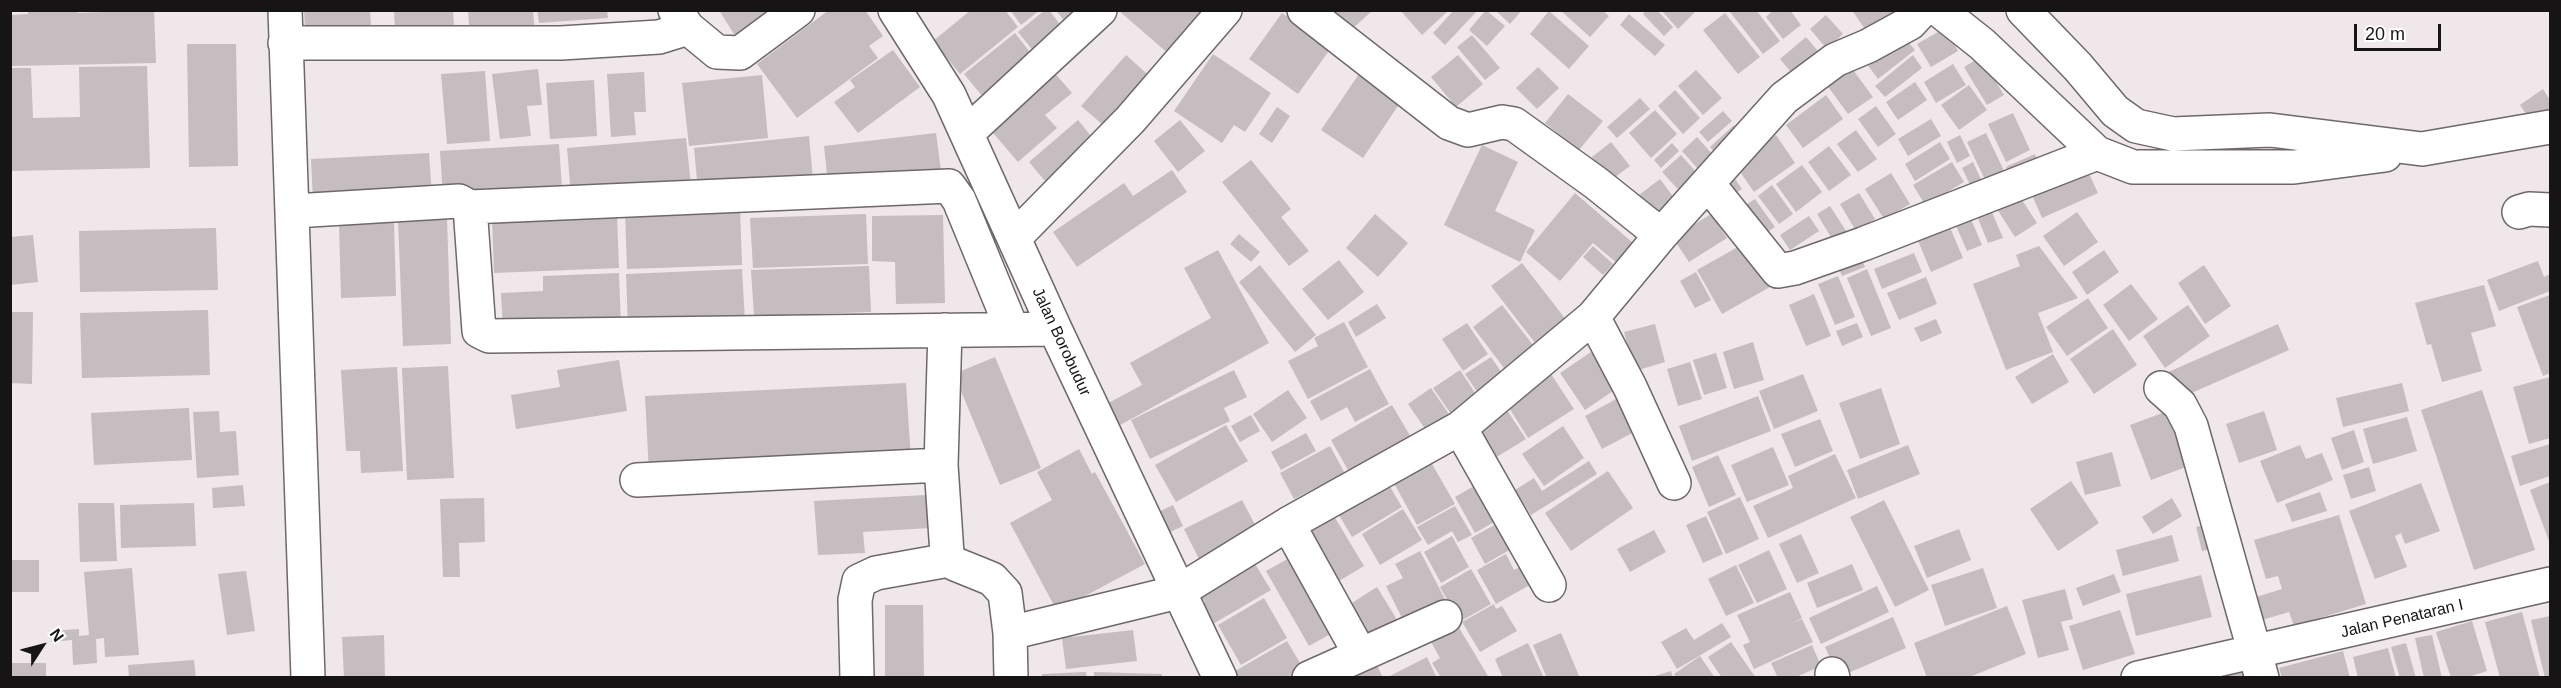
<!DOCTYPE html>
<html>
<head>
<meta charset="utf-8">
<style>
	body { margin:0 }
	#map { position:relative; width:2561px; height:688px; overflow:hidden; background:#efe7e9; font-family:Arial,sans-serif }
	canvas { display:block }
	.frame { position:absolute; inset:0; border:12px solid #171415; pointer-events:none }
	.north { position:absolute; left:12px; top:616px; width:60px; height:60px; -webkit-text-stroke:4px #fff; paint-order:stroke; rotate:54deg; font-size:16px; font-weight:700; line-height:24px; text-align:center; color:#171415 }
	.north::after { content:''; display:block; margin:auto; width:21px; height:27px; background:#171415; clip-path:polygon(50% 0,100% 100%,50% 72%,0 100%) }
	.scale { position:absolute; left:2354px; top:24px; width:87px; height:27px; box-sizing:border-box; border:3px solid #171415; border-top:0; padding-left:8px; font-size:18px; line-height:21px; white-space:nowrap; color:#171415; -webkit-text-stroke:4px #fff; paint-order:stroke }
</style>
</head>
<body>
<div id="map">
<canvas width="2561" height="688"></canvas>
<div class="frame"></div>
<div class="north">N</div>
<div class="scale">20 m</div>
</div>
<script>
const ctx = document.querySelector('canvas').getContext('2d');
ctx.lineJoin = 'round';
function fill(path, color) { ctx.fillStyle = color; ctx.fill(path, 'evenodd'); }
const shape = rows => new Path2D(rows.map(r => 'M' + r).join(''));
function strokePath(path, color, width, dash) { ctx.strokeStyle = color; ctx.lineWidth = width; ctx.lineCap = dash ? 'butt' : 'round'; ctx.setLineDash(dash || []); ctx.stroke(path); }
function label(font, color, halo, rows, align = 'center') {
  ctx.font = font + ' Arial,sans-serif'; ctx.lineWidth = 4.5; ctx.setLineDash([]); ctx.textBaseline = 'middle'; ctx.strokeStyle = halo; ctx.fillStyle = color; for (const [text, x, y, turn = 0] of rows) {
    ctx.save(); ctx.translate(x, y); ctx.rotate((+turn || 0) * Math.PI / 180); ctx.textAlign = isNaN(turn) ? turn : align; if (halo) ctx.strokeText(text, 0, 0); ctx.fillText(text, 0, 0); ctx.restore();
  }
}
fill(shape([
	[28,10,78,10,78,13,154,10,156,63,10,66,10,15,28,14],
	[304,10,370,10,371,28,305,28],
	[394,10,453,10,454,26,395,30],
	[468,10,533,10,535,35,470,39],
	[537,10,607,10,608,18,539,23],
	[719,10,774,10,737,39],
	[829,10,865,10,883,36,869,46,878,58,797,118,757,64],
	[971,10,1005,10,1018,27,960,74,933,41],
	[1010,10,1040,10,1021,25],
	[1045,10,1049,10,1068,35,1039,58,1018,32],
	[1056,10,1076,10,1070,29],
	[1118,10,1207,10,1170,55],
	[1333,10,1373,10,1351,30],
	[1400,10,1449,10,1422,35],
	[1454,10,1478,10,1445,45,1433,33],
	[1486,10,1505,26,1487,46,1469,30],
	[1495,10,1522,10,1510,24],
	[1560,10,1602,10,1609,16,1590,37],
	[1646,10,1657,10,1673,27,1664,36,1643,14],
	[1661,10,1697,10,1678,29],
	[1732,10,1756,10,1780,41,1763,54,1730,12],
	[1773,10,1790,10,1801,25,1783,39,1766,17],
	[1852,10,1903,10,1872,40],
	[1549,11,1589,46,1569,69,1530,34],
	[1282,13,1331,48,1298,94,1249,59],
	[1725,13,1760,57,1738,74,1703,30],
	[1629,14,1665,45,1655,56,1620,25],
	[1826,15,1843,34,1827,49,1810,29],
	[1945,28,1958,51,1931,67,1917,44],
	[1900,32,1915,50,1878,79,1864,60],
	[1015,33,1040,65,979,113,972,105,983,97,964,74],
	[1472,35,1500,68,1485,80,1457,47],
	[1806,37,1822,56,1796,78,1780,59],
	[187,44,236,44,238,166,189,167],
	[893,50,920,87,858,133,834,102,855,87,850,80],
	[1213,54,1271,93,1245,132,1234,125,1222,143,1174,111],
	[1126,55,1154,80,1110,131,1081,106],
	[1458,55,1483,84,1456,107,1431,77],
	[1913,55,1922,68,1885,97,1875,86],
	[1981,57,2004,95,1987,105,1964,67],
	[1848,63,1873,97,1848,114,1824,81],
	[1953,64,1966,85,1936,103,1924,82],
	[147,66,150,168,10,171,10,68,31,68,33,118,80,117,79,67],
	[1538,67,1559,88,1537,109,1516,88],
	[538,69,542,105,527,106,531,136,500,139,492,74],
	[1696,70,1722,98,1703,115,1678,86],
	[485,71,490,141,447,144,441,74],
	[1053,71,1072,93,1045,115,1057,128,1018,162,987,126],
	[1361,71,1402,100,1363,158,1321,130],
	[644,72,646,112,634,112,636,135,611,137,607,74],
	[762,75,768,138,689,146,682,83],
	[594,80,597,136,550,139,546,83],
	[1915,82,1927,100,1898,120,1886,102],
	[1969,85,1987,110,1959,130,1941,105],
	[2543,89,2550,100,2550,112,2533,124,2520,105],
	[1675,90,1700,118,1683,134,1658,106],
	[1568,94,1603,121,1579,150,1545,123],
	[1826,95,1843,119,1803,148,1786,125],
	[1640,98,1650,109,1617,138,1607,127],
	[1876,106,1896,134,1878,147,1858,119],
	[1277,107,1290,116,1272,143,1259,134],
	[1655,110,1677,134,1651,158,1629,133],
	[1723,111,1732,121,1708,142,1699,132],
	[2013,113,2030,150,2006,162,1988,124],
	[1931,119,1941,136,1908,156,1898,139],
	[1078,120,1099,146,1051,188,1029,162],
	[1180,120,1205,151,1178,172,1154,141],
	[1734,125,1745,138,1722,160,1710,147],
	[1856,130,1877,159,1858,172,1837,144],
	[936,133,941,171,828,184,824,146],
	[1986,133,2006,175,1987,184,1967,142],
	[1776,135,1795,163,1754,192,1734,163],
	[1960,135,1970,156,1957,163,1947,142],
	[809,136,813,179,698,191,694,148],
	[1697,137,1720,163,1705,177,1682,151],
	[686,138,691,185,571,195,567,148],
	[1611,142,1630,166,1611,180,1592,157],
	[1940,142,1950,159,1915,181,1905,164],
	[1672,143,1679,151,1661,168,1654,160],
	[559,144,562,189,443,197,440,151],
	[1482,145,1518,162,1495,211,1535,230,1520,262,1444,225],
	[1829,146,1851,175,1829,191,1808,162],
	[429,153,432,195,313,202,311,159],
	[2035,154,2040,166,2012,179,2006,167],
	[1681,155,1705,182,1686,198,1662,172],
	[1251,160,1291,209,1281,217,1309,251,1289,266,1222,182],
	[2083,161,2098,193,2042,218,2028,186],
	[1952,162,1964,182,1925,205,1913,185],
	[1973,162,1984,186,1973,191,1962,168],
	[1802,165,1822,192,1796,212,1776,184],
	[1172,170,1187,192,1077,267,1053,232,1124,183,1133,196],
	[1731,173,1742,189,1728,198,1717,182],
	[1891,173,1910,204,1884,219,1865,189],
	[1660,179,1683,210,1662,226,1639,195],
	[1772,185,1793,214,1779,224,1758,196],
	[2015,189,2037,223,2015,237,1993,203],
	[1575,193,1640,249,1624,269,1593,243,1560,281,1526,252],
	[1859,193,1875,219,1856,231,1840,204],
	[1755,199,1775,227,1760,237,1741,208],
	[1830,206,1848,234,1834,242,1817,214],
	[740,208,742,265,627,269,625,213],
	[1991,210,2003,238,1988,243,1977,216],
	[1968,212,1982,245,1967,251,1953,219],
	[2077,212,2098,242,2064,266,2043,236],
	[866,214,868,264,753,268,750,218],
	[1375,214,1408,243,1378,277,1346,248],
	[1711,214,1727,238,1689,262,1673,238],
	[617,215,619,268,494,273,492,219],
	[943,215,945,303,896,304,895,262,872,261,872,216],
	[1809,216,1819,231,1790,250,1780,235],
	[447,218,451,344,403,346,398,220],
	[1946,218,1963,258,1931,272,1914,231],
	[394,222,396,296,341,298,339,224],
	[216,228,218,290,80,292,79,231],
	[1239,234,1260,252,1251,262,1230,244],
	[33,235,38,282,10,285,10,237],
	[1745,243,1770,287,1722,314,1697,270],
	[1593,246,1613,264,1603,275,1583,257],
	[2039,246,2078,298,2038,313,2053,352,2006,370,1973,284,2020,266,2016,255],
	[1857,249,1865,267,1842,276,1835,259],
	[1218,250,1269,343,1113,429,1101,407,1142,385,1130,363,1211,318,1184,268],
	[2104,250,2119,272,2087,295,2072,272],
	[1914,253,1922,272,1882,289,1874,269],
	[1339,260,1364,292,1328,320,1302,289],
	[2538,261,2544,277,2550,274,2550,291,2499,311,2487,280],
	[1522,263,1567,321,1536,344,1491,286],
	[1260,265,1316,335,1295,352,1239,282],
	[2204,265,2231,306,2205,324,2178,283],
	[869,266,871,312,754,316,751,270],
	[742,269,745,322,628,326,626,274],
	[1867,269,1891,328,1871,336,1847,278],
	[1696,272,1711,300,1695,308,1680,281],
	[619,273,621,326,503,330,501,293,543,291,543,276],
	[1838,276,1855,317,1835,325,1818,284],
	[1926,277,1937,304,1899,320,1887,293],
	[2131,284,2158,319,2129,341,2103,305],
	[2484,285,2496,326,2471,333,2482,371,2442,382,2431,344,2427,345,2415,303],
	[1814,294,1831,336,1806,346,1789,305],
	[2550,295,2550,373,2543,376,2517,307],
	[2088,298,2108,328,2067,356,2046,327],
	[1377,304,1386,318,1356,337,1348,322],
	[1502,305,1536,349,1507,372,1473,327],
	[2188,305,2210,336,2165,368,2143,336],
	[208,310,210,375,82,378,80,313],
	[10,312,33,312,32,384,10,383],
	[1936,319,1942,333,1921,342,1914,328],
	[1344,322,1368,367,1308,399,1288,361,1318,346,1314,338],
	[1467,323,1488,354,1463,371,1442,339],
	[1857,323,1863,337,1842,346,1836,331],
	[1655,324,1665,362,1635,371,1624,332],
	[2278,324,2289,350,2178,399,2166,373],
	[2113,329,2137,365,2094,394,2070,359],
	[1753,342,1764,380,1734,389,1723,352],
	[1591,352,1616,389,1585,410,1560,373],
	[1716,353,1727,388,1704,395,1693,360],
	[2053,354,2069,382,2032,404,2015,377],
	[995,357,1041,468,1000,485,954,374],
	[1491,357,1508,382,1482,399,1465,374],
	[619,360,627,411,516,429,511,395,560,387,557,370],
	[1690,362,1702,399,1678,406,1667,369],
	[448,366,454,478,407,480,402,368],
	[397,367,403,471,361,473,360,451,346,451,341,370],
	[1370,369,1389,404,1355,422,1347,407,1321,421,1310,401],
	[1234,370,1247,397,1224,408,1230,421,1150,459,1131,420],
	[1460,370,1477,396,1456,421,1433,388],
	[1551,374,1574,409,1528,438,1506,403],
	[1803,374,1818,411,1774,429,1759,391],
	[2550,377,2550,438,2529,444,2513,387],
	[906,383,911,459,649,473,645,396],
	[2402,383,2409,411,2343,427,2336,398],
	[1431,388,1453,420,1430,436,1408,404],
	[1881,388,1900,444,1860,459,1839,403],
	[1288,390,1307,418,1272,442,1253,414],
	[2482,390,2535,550,2474,570,2421,410],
	[1758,396,1771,431,1692,461,1679,426],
	[1618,398,1636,431,1602,449,1585,416],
	[1503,404,1526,439,1495,458,1473,423],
	[1392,405,1415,444,1353,479,1331,440],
	[189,408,192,460,94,465,91,413],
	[2173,409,2194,464,2151,480,2130,425],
	[219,411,220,432,236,431,239,475,197,478,193,412],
	[2264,411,2277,450,2239,463,2226,424],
	[1251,415,1260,431,1240,442,1231,426],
	[2407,417,2417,451,2373,464,2363,429],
	[1820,419,1833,451,1795,467,1781,434],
	[1226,425,1248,461,1176,502,1155,465],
	[1563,426,1584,458,1544,486,1522,454],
	[2354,430,2364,462,2342,470,2331,438],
	[1306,433,1316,451,1281,470,1271,452],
	[2550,444,2550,476,2520,486,2511,456],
	[1908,445,1920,474,1858,499,1847,470],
	[2300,445,2306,459,2322,453,2333,480,2277,503,2260,461],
	[1330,446,1349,481,1332,490,1327,482,1294,499,1280,473],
	[1773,447,1789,485,1747,502,1731,465],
	[1079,449,1092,474,1095,472,1145,564,1057,611,1010,523,1052,500,1037,472],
	[2112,452,2121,486,2085,495,2076,462],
	[1835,454,1856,498,1768,538,1753,506,1793,488,1788,476],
	[1718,455,1736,495,1709,507,1692,467],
	[1428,457,1455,504,1417,525,1391,478],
	[1589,461,1597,474,1531,515,1515,490,1534,478,1542,491],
	[2369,467,2376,491,2351,499,2343,475],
	[1608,471,1633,508,1571,551,1545,513],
	[1386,480,1402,507,1352,537,1336,510],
	[2071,481,2099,523,2058,551,2030,509],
	[1481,482,1501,518,1475,533,1455,497],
	[2550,482,2550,544,2530,490],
	[2421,483,2440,531,2405,544,2401,533,2395,536,2407,567,2375,579,2349,511],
	[243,485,245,506,213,508,212,488],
	[2320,492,2327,511,2292,522,2285,504],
	[926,495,929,528,863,532,865,553,818,555,814,501],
	[1740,497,1759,539,1726,554,1707,512],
	[484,498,485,542,459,543,460,577,443,577,440,499],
	[2172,498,2182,516,2153,534,2142,517],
	[1242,500,1260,534,1201,563,1184,529],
	[1884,500,1929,590,1895,607,1850,517],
	[78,503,114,503,117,561,80,562],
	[194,503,196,546,121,548,120,505],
	[1173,505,1183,526,1162,536,1152,515],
	[1455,506,1472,535,1458,542,1452,531,1428,545,1417,527],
	[1403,509,1422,540,1380,565,1362,534],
	[2339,515,2366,604,2294,626,2289,612,2262,620,2256,597,2282,589,2278,576,2266,579,2254,540],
	[1334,516,1364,566,1329,587,1299,537],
	[1706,516,1723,554,1703,563,1686,525],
	[1498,523,1520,544,1485,564,1471,538],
	[2212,523,2219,547,2202,551,2196,527],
	[1959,529,1971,560,1927,578,1914,546],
	[1654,530,1666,552,1630,572,1617,549],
	[1801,534,1819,573,1797,583,1779,544],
	[2172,535,2179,561,2123,576,2116,550],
	[1452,536,1469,567,1441,583,1424,552],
	[1769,550,1787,589,1757,603,1738,565],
	[1420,551,1449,607,1407,628,1386,586,1403,578,1395,564],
	[1300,552,1343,627,1309,646,1266,571],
	[1506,554,1514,570,1525,565,1535,582,1496,604,1477,570],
	[1252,559,1271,590,1206,628,1194,608,1205,602,1197,591],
	[10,560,39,560,39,592,10,592],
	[1852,564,1863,590,1817,608,1807,583],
	[1736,565,1754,603,1726,616,1708,579],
	[132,568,139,655,105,657,104,638,96,639,97,663,73,665,72,640,51,642,51,631,79,629,79,636,89,635,84,572],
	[1983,568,1997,608,1945,626,1931,585],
	[1471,569,1491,604,1459,622,1440,587],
	[246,571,255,631,227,635,218,574],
	[2114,574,2121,592,2083,606,2076,588],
	[2201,575,2212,617,2136,636,2126,594],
	[1877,586,1889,612,1821,644,1809,618],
	[1377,587,1399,623,1366,644,1344,608],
	[2065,589,2073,619,2061,622,2069,650,2038,658,2022,600],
	[1790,592,1802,618,1791,624,1802,619,1813,642,1754,669,1743,645,1750,642,1737,615],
	[1264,598,1287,638,1241,665,1218,625],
	[1494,604,1496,609,1502,606,1517,631,1480,652,1462,622],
	[885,605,923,605,924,678,885,678],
	[2007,606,2026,654,1967,678,1927,678,1914,643],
	[2120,610,2135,654,2083,670,2069,626],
	[2522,612,2540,678,2500,678,2485,622],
	[2550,616,2550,678,2545,678,2531,620],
	[1893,617,1906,648,1839,677,1825,647],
	[2472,621,2487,671,2465,678,2451,678,2436,632],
	[1722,623,1731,637,1677,669,1661,642,1686,628,1694,640],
	[1458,626,1488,676,1485,678,1441,678,1432,663,1440,658,1431,642],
	[1133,630,1137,661,1066,669,1062,638],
	[1561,633,1580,678,1547,678,1533,645],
	[384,635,385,678,344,678,342,637],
	[2432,635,2442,678,2424,678,2415,638],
	[1287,641,1303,668,1286,678,1223,678],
	[1731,642,1756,678,1722,678,1708,657],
	[1528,643,1544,678,1503,678,1495,659],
	[2406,643,2416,678,2400,678,2391,647],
	[1812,645,1821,666,1794,678,1778,678,1771,663],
	[2388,648,2396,678,2358,678,2353,657],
	[2343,651,2350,678,2282,678,2279,668],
	[1700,656,1715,678,1677,678,1674,674],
	[1427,657,1436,676,1434,678,1386,678],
	[1374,659,1383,678,1344,678],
	[194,660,196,678,129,678,128,665],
	[10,663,46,663,46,678,10,678],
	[2255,665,2258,678,2201,678],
	[1671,671,1673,678,1651,678,1651,677],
	[1086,672,1087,678,1042,678,1042,674],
	[1094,672,1162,674,1162,678,1094,678]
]), '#c5bdc0');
const minor = shape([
	[285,10,308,678],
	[895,10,949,95,1055,329,1220,678],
	[1304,10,1449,123,1468,130,1502,122,1514,124,1596,183,1661,235],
	[1939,10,1982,44,2097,153,2133,167,2294,167,2385,155],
	[2023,10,2078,67,2115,111,2136,126,2173,134,2270,130,2422,149,2550,127],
	[688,28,717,52,740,53,798,10],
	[285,43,561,43,659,37,688,28,675,10],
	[967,133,1100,10],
	[1709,185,1778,271,1795,268,1863,244,2097,153],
	[470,207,949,186,959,200,1012,329],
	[294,211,459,201,470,207,479,331,489,336,1055,329],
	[2519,212,2529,209,2550,210],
	[1014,238,1130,120,1225,10],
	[1593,317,1630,387,1674,483],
	[945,330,941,465,947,554,949,560,955,564,992,579,1005,593,1010,633,1011,678],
	[2161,388,2180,405,2191,426,2262,678],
	[1460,428,1549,585],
	[637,480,941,465],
	[1288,524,1360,654],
	[1010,633,1178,592,1288,524,1460,428,1593,317,1661,235,1784,98,1835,60,1868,46,1910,23,1922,10],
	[1832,674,1833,678],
	[857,678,855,600,859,581,876,573,949,560],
	[1309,678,1445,617],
	[2138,678,2550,584]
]);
strokePath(minor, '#6f686a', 36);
strokePath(minor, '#fff', 33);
label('16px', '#171415', '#fff', [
	["Jalan Borobudur",1061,342,65],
	["Jalan Penataran I",2402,619,-13]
]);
</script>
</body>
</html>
